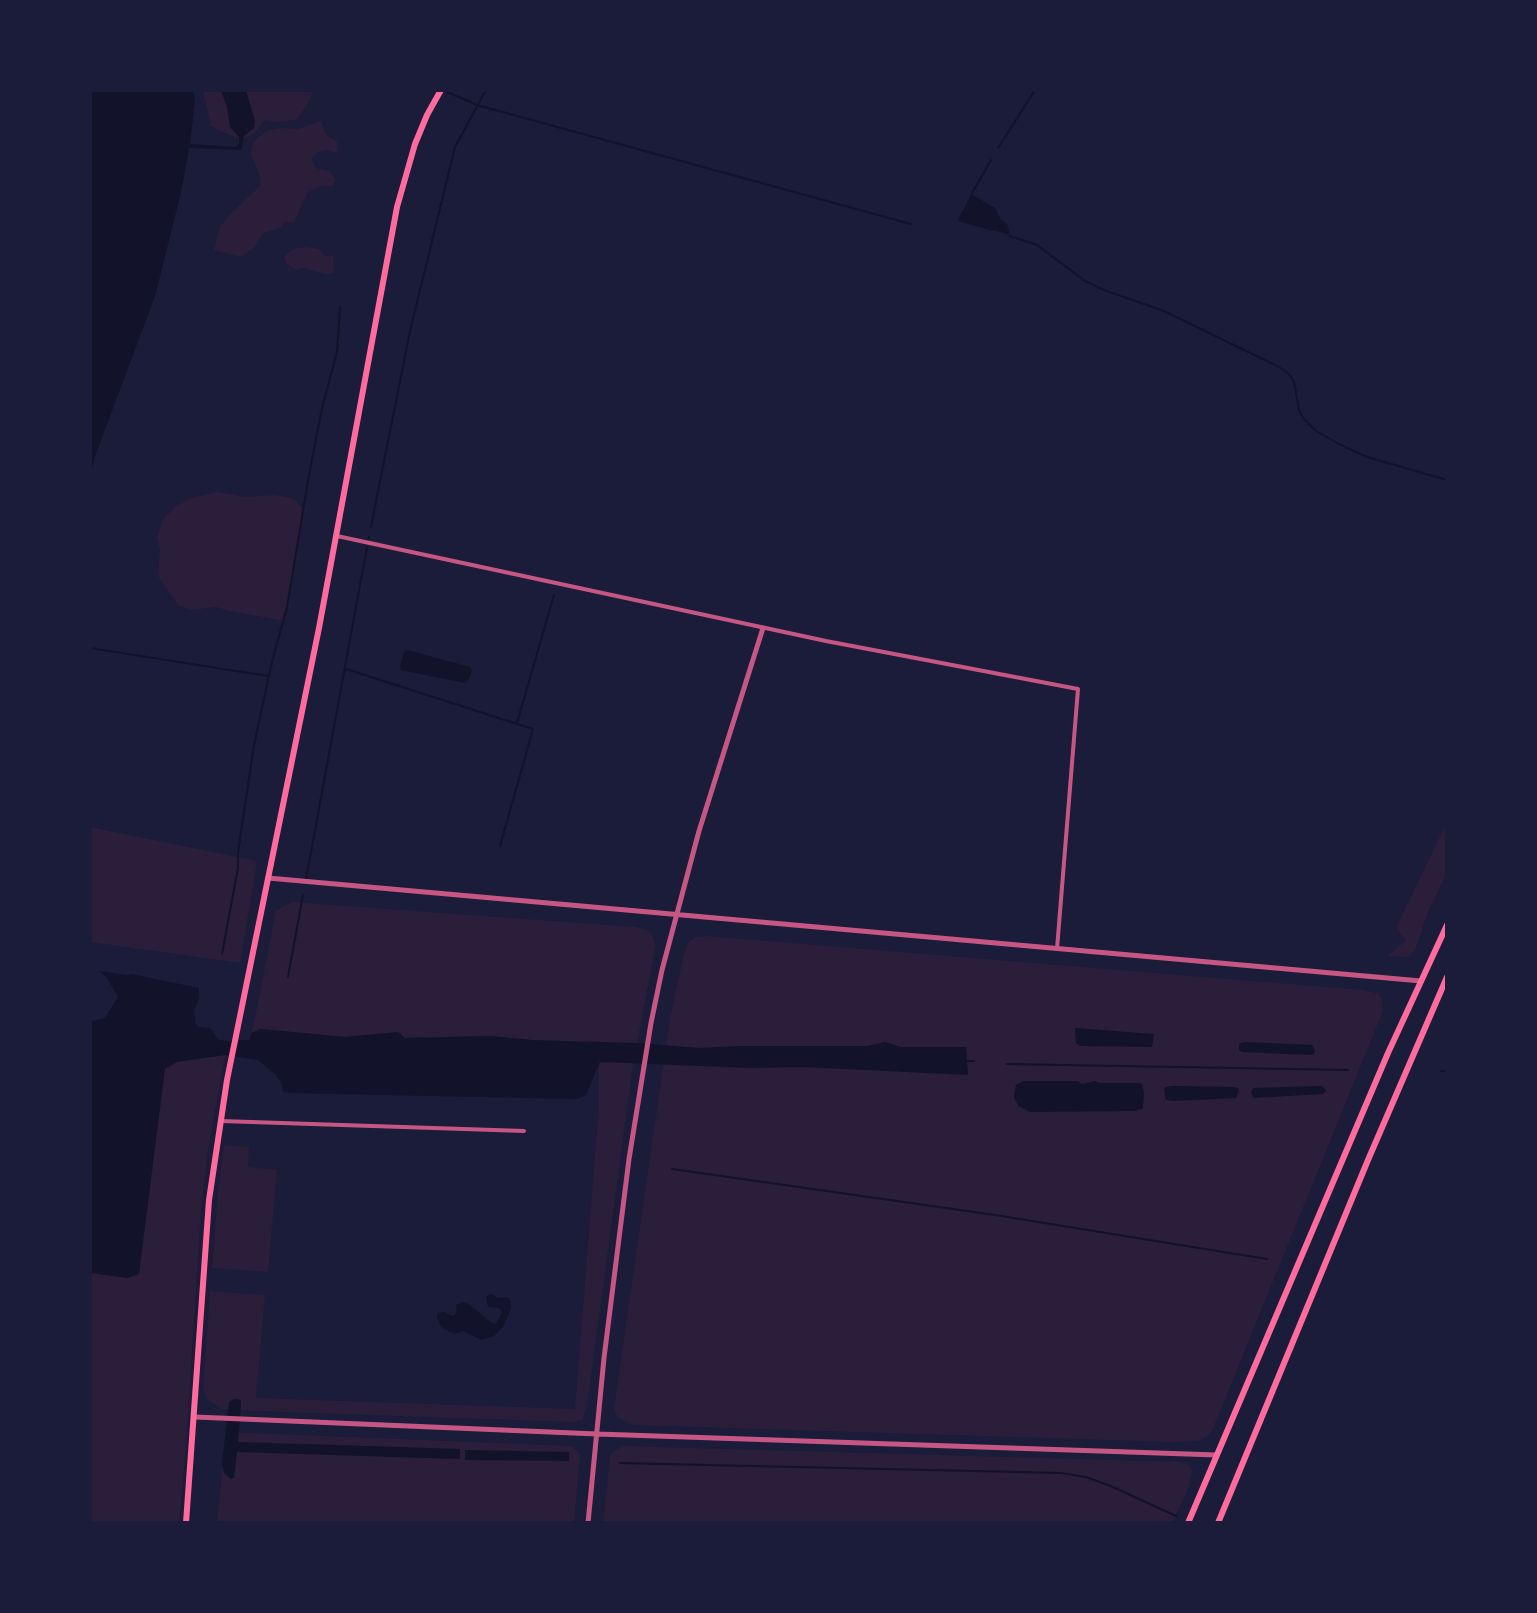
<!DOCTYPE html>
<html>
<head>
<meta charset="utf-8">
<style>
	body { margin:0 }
	#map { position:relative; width:1537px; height:1613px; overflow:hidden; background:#1b1b3a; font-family:Karla,sans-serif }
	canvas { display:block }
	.frame { position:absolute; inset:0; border:92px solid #1b1b3a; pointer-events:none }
</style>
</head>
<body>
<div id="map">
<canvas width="1537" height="1613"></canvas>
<div class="frame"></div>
</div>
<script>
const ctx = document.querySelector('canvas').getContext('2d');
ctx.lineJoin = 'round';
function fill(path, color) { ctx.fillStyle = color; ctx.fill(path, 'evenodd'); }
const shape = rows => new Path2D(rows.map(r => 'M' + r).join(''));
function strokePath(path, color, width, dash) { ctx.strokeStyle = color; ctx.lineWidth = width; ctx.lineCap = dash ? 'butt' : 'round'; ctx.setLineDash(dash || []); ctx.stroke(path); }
fill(shape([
	[203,90,314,90,306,107,296,120,277,122,265,120,255,133,241,140,211,126],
	[321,121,326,134,337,142,338,153,327,150,318,152,311,159,316,168,330,171,335,179,333,186,321,186,307,193,294,223,285,222,281,228,263,233,254,248,241,257,214,250,220,227,229,215,261,185,259,173,251,154,253,142,266,131,282,128,298,129],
	[306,247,319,249,325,256,333,256,334,272,328,275,304,268,296,270,287,264,284,258,287,253,294,249],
	[217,492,245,497,275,495,294,499,303,509,285,621,229,611,216,607,191,610,179,606,158,576,160,550,157,537,163,519,175,507,191,498],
	[1447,822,1447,873,1428,912,1416,947,1410,956,1405,957,1386,956,1406,941,1396,928],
	[90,827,257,861,240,963,90,942],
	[292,902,635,927,644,929,651,933,656,945,633,1064,587,1406,582,1420,574,1422,255,1411,221,1409,207,1399,203,1389,210,1291,265,1295,256,1398,575,1409,599,1106,599,1062,531,1040,491,1036,405,1038,398,1032,345,1037,260,1029,252,1033,276,910],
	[706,936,1363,990,1376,993,1381,997,1383,1010,1381,1016,1212,1431,1205,1438,1198,1441,1171,1442,634,1425,620,1419,616,1414,614,1408,670,1019,684,953,688,943,695,937],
	[90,1041,225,1056,208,1151,201,1210,185,1459,179,1523,90,1523],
	[224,1145,249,1147,248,1167,277,1170,268,1272,212,1268,218,1193],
	[226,1432,572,1446,580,1454,574,1523,217,1523],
	[623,1446,1183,1462,1190,1466,1192,1471,1189,1487,1172,1523,603,1523,610,1457,612,1452]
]), '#2a1e3b');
fill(shape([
	[90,90,193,90,195,100,190,144,236,147,239,144,239,137,230,127,227,107,221,90,246,90,255,121,254,128,244,136,241,150,189,148,181,192,155,296,95,456,90,478],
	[971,194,995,208,1001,220,1007,224,1010,235,959,220],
	[407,650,470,667,472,671,468,681,465,683,401,670,400,666,404,652],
	[100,971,126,975,131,974,199,988,199,998,194,1010,195,1023,199,1027,210,1028,219,1040,227,1041,249,1040,252,1033,260,1029,345,1037,398,1032,405,1038,491,1036,531,1040,636,1043,700,1048,743,1046,868,1046,885,1042,901,1047,966,1047,968,1075,803,1067,751,1068,600,1062,586,1095,577,1099,291,1093,283,1092,281,1082,275,1074,258,1060,225,1055,177,1062,165,1069,139,1274,128,1278,90,1273,90,1022,105,1018,118,997,107,978],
	[1075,1028,1154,1034,1152,1047,1080,1046,1076,1043],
	[1245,1042,1312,1045,1315,1050,1314,1054,1311,1055,1242,1052,1239,1050,1239,1044],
	[1023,1081,1077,1081,1082,1084,1095,1081,1100,1083,1139,1083,1142,1084,1144,1093,1143,1108,1135,1111,1030,1112,1018,1106,1014,1097,1016,1085],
	[1172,1086,1233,1087,1238,1088,1239,1091,1236,1098,1174,1101,1166,1100,1165,1097,1164,1090,1165,1087],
	[1322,1086,1326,1090,1323,1094,1254,1098,1251,1093,1253,1088],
	[492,1294,497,1298,506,1297,510,1298,511,1308,503,1327,494,1336,481,1340,463,1331,455,1334,444,1329,439,1323,437,1317,438,1313,445,1312,449,1315,454,1316,457,1311,456,1305,462,1302,467,1303,492,1323,496,1324,502,1312,499,1308,488,1307,486,1298,487,1296],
	[234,1399,241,1400,241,1404,238,1442,460,1449,460,1459,237,1452,234,1478,231,1479,224,1473,222,1464,229,1402],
	[465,1450,569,1452,569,1461,465,1460]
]), '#12122b');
strokePath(shape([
	[443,90,477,105,911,224],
	[998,148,1035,90],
	[972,193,991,160],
	[964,210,959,220,993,230],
	[1010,236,1037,245,1085,281,1104,290,1164,311,1279,367,1289,374,1294,382,1299,410,1303,418,1316,431,1341,445,1367,457,1447,480],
	[371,527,410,331,455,147,486,90],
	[369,538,369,537],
	[90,648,268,676],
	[346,669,533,729,500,846],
	[517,723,554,595],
	[306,879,367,547],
	[222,954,238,868,238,852,254,745,272,662,287,607,309,475,322,408,337,352,340,307],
	[288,977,303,895],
	[967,1061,974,1061],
	[1007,1064,1348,1070],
	[1441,1071,1447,1071],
	[672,1169,995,1215,1267,1259],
	[620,1463,1061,1473,1086,1477,1113,1487,1176,1516]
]), '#12122b', 2);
strokePath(shape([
	[337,536,826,641,1078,689,1057,949],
	[221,1121,524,1131]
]), '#c65784', 4);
strokePath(shape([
	[268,878,1421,981],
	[195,1417,597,1434,1217,1455],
	[588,1523,604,1358,629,1159,651,1023,662,970,699,831,763,628]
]), '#c65784', 5);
strokePath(shape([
	[186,1523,209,1200,227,1080,319,628,397,207,415,144,427,115,441,90]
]), '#ff6b9d', 6);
strokePath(shape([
	[1188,1523,1388,1053,1447,925],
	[1218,1523,1368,1160,1447,977]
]), '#ff6b9d', 6);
</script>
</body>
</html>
